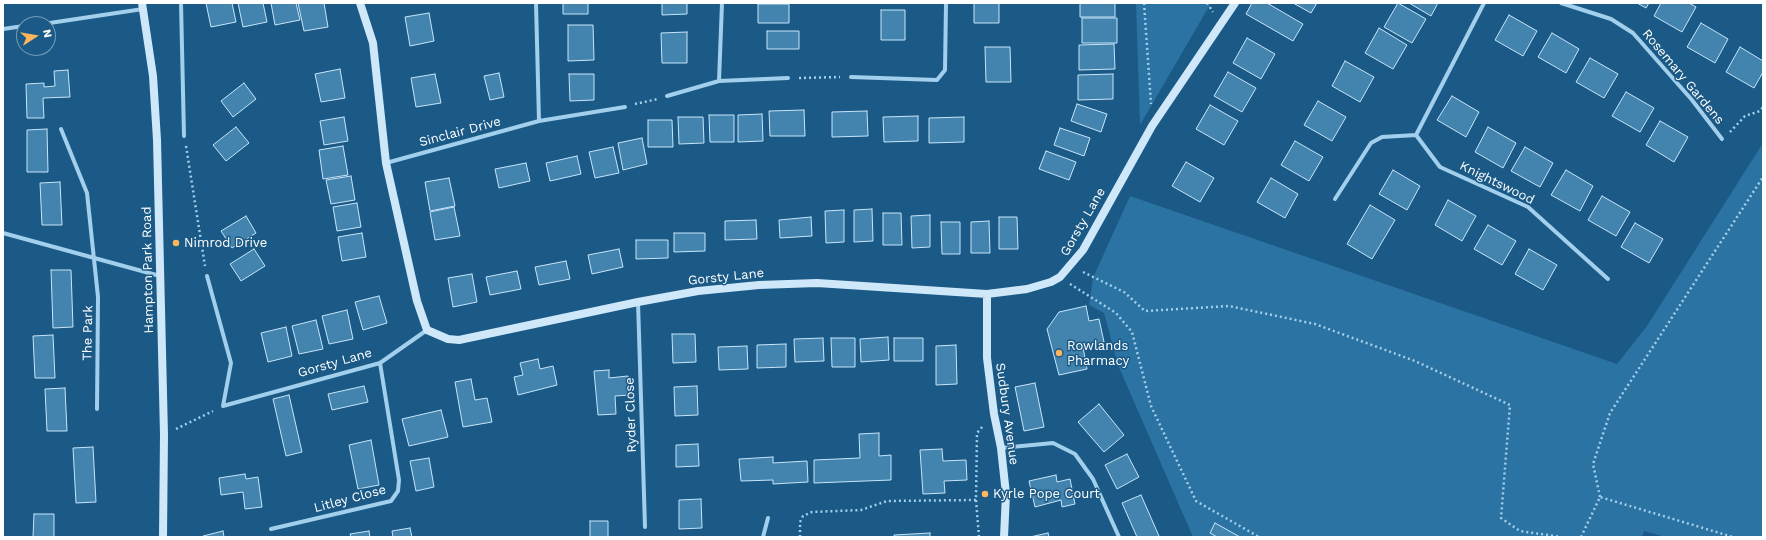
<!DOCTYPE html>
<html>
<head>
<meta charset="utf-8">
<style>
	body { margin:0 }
	#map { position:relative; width:1766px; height:540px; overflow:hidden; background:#1b5a86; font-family:"Work Sans",sans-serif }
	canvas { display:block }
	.frame { position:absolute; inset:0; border:4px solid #fff; pointer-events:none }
	.north { position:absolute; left:16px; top:16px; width:40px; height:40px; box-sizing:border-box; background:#1b5a86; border:1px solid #769cb6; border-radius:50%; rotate:78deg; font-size:11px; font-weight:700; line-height:16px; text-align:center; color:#fff }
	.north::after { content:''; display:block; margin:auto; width:14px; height:18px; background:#fdb65e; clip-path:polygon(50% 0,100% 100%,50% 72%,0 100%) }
</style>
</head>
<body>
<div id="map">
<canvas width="1766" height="540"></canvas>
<div class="frame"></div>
<div class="north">N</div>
</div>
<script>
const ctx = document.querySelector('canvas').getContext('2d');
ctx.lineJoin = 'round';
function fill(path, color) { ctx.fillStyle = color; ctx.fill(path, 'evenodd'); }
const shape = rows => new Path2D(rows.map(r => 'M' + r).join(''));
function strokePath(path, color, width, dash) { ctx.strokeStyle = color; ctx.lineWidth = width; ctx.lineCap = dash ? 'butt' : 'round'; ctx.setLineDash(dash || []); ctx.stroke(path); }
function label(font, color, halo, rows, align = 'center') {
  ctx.font = font + ' "Work Sans",sans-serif'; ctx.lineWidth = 3; ctx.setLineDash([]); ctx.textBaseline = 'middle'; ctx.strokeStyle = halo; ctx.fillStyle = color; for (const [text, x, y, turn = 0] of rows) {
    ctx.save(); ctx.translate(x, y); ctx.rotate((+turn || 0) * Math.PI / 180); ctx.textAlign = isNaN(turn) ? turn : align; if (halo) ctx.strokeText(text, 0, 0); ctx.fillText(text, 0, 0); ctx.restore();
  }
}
fill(shape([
	[1136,3,1211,3,1140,125],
	[1763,143,1763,537,1665,537,1644,531,1642,537,1193,537,1118,365,1104,313,1089,305,1093,278,1130,196,1617,364,1647,326]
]), '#2b73a3');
const building = shape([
	[206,3,232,3,236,22,211,27,206,3],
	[238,3,263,3,267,22,243,27,238,3],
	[271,3,296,3,300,20,275,25,271,3],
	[298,3,324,3,328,27,304,31,298,3],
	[563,3,588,3,588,14,563,14,563,3],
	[662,3,687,3,687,14,662,15,662,3],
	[974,3,999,3,999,23,974,23,974,3],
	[1080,3,1115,3,1115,17,1080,17,1080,3],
	[1252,3,1267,3,1303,24,1293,41,1246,14,1252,3],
	[1293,3,1317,3,1311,13,1293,3],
	[1398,3,1426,19,1412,43,1384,27,1398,3],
	[1409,3,1438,3,1431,16,1409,3],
	[1637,3,1649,3,1646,8,1637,3],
	[1661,3,1689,3,1696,7,1682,32,1654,16,1661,3],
	[758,4,789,4,789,23,758,23,758,4],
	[881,10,905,10,905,40,881,40,881,10],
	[429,13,434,41,410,46,405,17,429,13],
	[1509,15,1537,31,1523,56,1495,40,1509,15],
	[1082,18,1117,18,1117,43,1082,43,1082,18],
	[1701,23,1728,39,1715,63,1687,47,1701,23],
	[568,25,593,25,594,60,568,61,568,25],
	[1379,28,1407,45,1393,69,1365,53,1379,28],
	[767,31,799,31,799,49,767,49,767,31],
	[687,32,687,63,662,63,661,33,687,32],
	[1552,33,1579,49,1566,73,1538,57,1552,33],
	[1247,38,1275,54,1261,79,1233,63,1247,38],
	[1114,44,1115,69,1079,70,1079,45,1114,44],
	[985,47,1010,47,1011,82,986,82,985,47],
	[1740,47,1763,61,1763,72,1754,88,1726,72,1740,47],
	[1590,58,1618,74,1604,98,1576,82,1590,58],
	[1345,61,1374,77,1360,102,1332,86,1345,61],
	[340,69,345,98,321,102,315,74,340,69],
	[68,70,70,97,43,98,44,118,27,118,26,84,44,83,44,87,55,86,54,71,68,70],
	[1228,72,1256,88,1242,112,1214,96,1228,72],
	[499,73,504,97,490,100,484,76,499,73],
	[435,74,441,103,416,107,411,78,435,74],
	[569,74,594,74,594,100,570,101,569,74],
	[1113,74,1113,99,1078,100,1078,75,1113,74],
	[244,83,256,99,233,117,221,101,244,83],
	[1626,92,1654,108,1640,132,1612,116,1626,92],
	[1452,96,1479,112,1466,137,1437,120,1452,96],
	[1318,101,1346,117,1332,141,1304,125,1318,101],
	[1077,104,1107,114,1101,132,1071,121,1077,104],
	[1210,105,1238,121,1224,145,1196,129,1210,105],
	[804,110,805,136,770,136,769,111,804,110],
	[867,111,868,136,832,137,832,112,867,111],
	[762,114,763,141,738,142,738,115,762,114],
	[709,115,734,115,734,142,710,142,709,115],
	[918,116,918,141,884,142,883,117,918,116],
	[344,117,348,141,324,145,320,121,344,117],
	[678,117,703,117,704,143,679,144,678,117],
	[964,117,964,142,929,143,929,118,964,117],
	[648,120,672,120,673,147,648,147,648,120],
	[1660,121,1688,137,1674,162,1646,145,1660,121],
	[236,127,249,143,226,161,213,145,236,127],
	[1488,127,1516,143,1503,168,1475,152,1488,127],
	[1060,128,1090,138,1084,156,1054,145,1060,128],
	[47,129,48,172,27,172,27,130,47,129],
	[642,138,647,164,623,170,618,143,642,138],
	[1295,141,1323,157,1309,181,1281,165,1295,141],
	[343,146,348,175,323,179,319,150,343,146],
	[613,147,619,173,595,178,589,152,613,147],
	[1525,147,1553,163,1540,187,1511,171,1525,147],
	[1046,151,1076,162,1069,180,1039,169,1046,151],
	[577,156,581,174,550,181,546,163,577,156],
	[1186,162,1214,178,1200,202,1172,186,1186,162],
	[526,163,530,181,499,188,495,169,526,163],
	[1393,170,1420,186,1407,210,1379,194,1393,170],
	[1566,170,1593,186,1580,211,1551,195,1566,170],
	[351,176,355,200,331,204,326,180,351,176],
	[449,178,455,206,430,211,425,182,449,178],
	[1271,178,1298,194,1285,218,1257,202,1271,178],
	[60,182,62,225,42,225,40,183,60,182],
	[1602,196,1630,212,1616,236,1588,220,1602,196],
	[1448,200,1476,216,1462,241,1435,225,1448,200],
	[357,203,361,227,337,231,333,207,357,203],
	[1370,205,1395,220,1372,259,1347,244,1370,205],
	[454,207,460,236,435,240,430,212,454,207],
	[872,209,873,241,854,242,854,210,872,209],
	[844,210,844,242,826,243,825,211,844,210],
	[883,213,901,213,902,245,883,245,883,213],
	[930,215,930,247,912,248,911,216,930,215],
	[246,216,256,233,232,248,221,231,246,216],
	[811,217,812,236,780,238,779,220,811,217],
	[999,217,1017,217,1018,249,999,249,999,217],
	[756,220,757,239,725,240,725,221,756,220],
	[989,221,990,253,971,253,971,222,989,221],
	[941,222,960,222,960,254,942,254,941,222],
	[1635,223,1663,239,1649,263,1621,247,1635,223],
	[1488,225,1516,241,1502,265,1474,249,1488,225],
	[362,233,366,257,342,261,338,237,362,233],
	[674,233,705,233,705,251,674,252,674,233],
	[636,240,668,240,668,258,636,259,636,240],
	[254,249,265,266,241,281,230,264,254,249],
	[619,249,623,267,592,274,588,255,619,249],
	[1529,249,1557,265,1543,290,1515,274,1529,249],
	[566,261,570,279,539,285,535,267,566,261],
	[51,270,71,270,73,327,53,328,51,270],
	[517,271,521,289,490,295,486,277,517,271],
	[472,274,477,302,453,307,448,278,472,274],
	[379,296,387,323,363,330,355,302,379,296],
	[1086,306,1089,321,1099,319,1104,342,1083,347,1087,369,1059,375,1047,329,1059,312,1086,306],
	[347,310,353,339,329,344,322,316,347,310],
	[316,320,323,349,299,354,292,326,316,320],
	[286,327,292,356,268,362,261,333,286,327],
	[672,334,695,334,696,362,673,363,672,334],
	[53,335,55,378,35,378,33,336,53,335],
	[888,337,889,360,861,362,860,339,888,337],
	[823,338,824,361,795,362,794,339,823,338],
	[831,338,855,338,855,367,832,367,831,338],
	[894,338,923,338,923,361,894,361,894,338],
	[786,344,786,367,757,368,757,345,786,344],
	[956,345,957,384,936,385,936,346,956,345],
	[747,346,748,369,719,370,718,347,747,346],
	[538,359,540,369,553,366,557,385,518,395,514,377,523,375,520,363,538,359],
	[609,370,609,378,628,376,630,395,615,396,616,414,598,415,594,371,609,370],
	[471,379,475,400,487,398,492,422,463,427,455,382,471,379],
	[1035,383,1044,427,1024,431,1015,387,1035,383],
	[364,386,368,402,332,410,328,394,364,386],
	[697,386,698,415,675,416,674,387,697,386],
	[65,388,67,431,47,431,45,389,65,388],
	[289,395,302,452,286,456,273,399,289,395],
	[1099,404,1124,435,1104,452,1078,422,1099,404],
	[441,410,448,437,409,446,402,419,441,410],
	[879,433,879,456,891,455,891,480,814,483,814,460,860,458,859,434,879,433],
	[371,440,379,485,358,489,349,445,371,440],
	[698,444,699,466,676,467,676,445,698,444],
	[93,447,96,502,76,503,73,448,93,447],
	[942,449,943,461,966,460,967,480,944,481,945,493,923,494,920,450,942,449],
	[1127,454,1139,477,1117,489,1105,465,1127,454],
	[773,457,773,463,807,461,808,482,773,484,773,480,741,481,739,459,773,457],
	[429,458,434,487,416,491,410,461,429,458],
	[245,474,246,479,258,477,262,507,245,509,243,492,221,495,219,478,245,474],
	[1056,475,1057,482,1070,479,1075,504,1062,507,1061,500,1035,507,1029,481,1056,475],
	[1141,495,1159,536,1157,537,1137,537,1122,503,1141,495],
	[701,499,702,528,679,529,679,500,701,499],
	[34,514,54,514,54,537,33,537,34,514],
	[590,521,608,521,608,537,590,537,590,521],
	[1215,523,1240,537,1217,537,1210,533,1215,523],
	[410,528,412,537,393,537,392,531,410,528],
	[223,531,224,537,203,537,203,536,223,531],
	[369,531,370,537,351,537,350,534,369,531],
	[930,533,930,537,894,537,894,535,930,533],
	[1048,533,1049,537,1030,537,1048,533]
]);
fill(building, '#4384af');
strokePath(building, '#c7e5f9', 1);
strokePath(shape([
	[1144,3,1151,104],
	[1207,3,1213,12],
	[799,78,840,77],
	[635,104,658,99],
	[1730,132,1745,116,1760,111,1763,107],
	[186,146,205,266],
	[1083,272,1124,292,1145,311,1229,306,1315,324,1415,361,1510,405,1501,518,1520,531,1561,537],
	[1070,284,1116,313,1132,332,1151,406,1196,501,1259,537],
	[176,429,213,411],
	[1600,497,1593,464,1610,413,1763,177],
	[800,537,800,522,803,516,812,512,861,510,887,501,976,500],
	[979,537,976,500,977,433,983,426],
	[1581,537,1600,497,1733,537]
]), '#a2cfec', 2.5, [2, 3]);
strokePath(shape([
	[181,3,184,136],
	[722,3,719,81,788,78],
	[1484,3,1416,135,1440,167,1528,207,1608,279],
	[1561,3,1611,19,1633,33,1692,100,1722,139],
	[43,24,143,9],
	[3,29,24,26],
	[851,77,937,80,945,70,946,3],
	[667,96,719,81],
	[539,121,625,107],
	[61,129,87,193,98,297,97,409],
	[386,163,539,121,536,3],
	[1335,199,1371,143,1382,137,1416,135],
	[3,233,160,276],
	[207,276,231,363,223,406,380,363,427,330],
	[638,302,645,527],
	[1001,448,1053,443,1075,454,1093,479,1119,537],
	[271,529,391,501,398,491,399,480,380,363],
	[763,537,768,518]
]), '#a2cfec', 4);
strokePath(shape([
	[142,3,153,76,157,140,164,435,163,537],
	[360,3,373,43,386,163,417,301,427,330,448,339,459,340,638,302,698,291,759,285,817,283,987,294,1027,289,1051,282,1060,277,1083,250,1152,126,1235,3],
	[987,294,987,358,994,414,1001,448,1006,494,1004,537]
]), '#cee7f9', 8);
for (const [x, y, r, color] of [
	[176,243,4,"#fdb65e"],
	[1059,353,4,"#fdb65e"],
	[985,494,4,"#fdb65e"]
]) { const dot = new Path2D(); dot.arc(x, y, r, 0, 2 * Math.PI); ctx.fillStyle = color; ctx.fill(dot); strokePath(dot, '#1b5a86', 1.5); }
label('13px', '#fff', '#1b5a86', [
	["Rosemary Gardens",1683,77,50],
	["Sinclair Drive",460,132,-15],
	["Knightswood",1497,183,26],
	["Gorsty Lane",1083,222,-60],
	["Hampton Park Road",148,270,-91],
	["Gorsty Lane",726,277,-6],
	["The Park",88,333,-89],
	["Gorsty Lane",335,363,-16],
	["Sudbury Avenue",1007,414,82],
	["Ryder Close",631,415,-92],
	["Litley Close",350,499,-15]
]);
label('13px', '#fff', '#1b5a86', [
	["Nimrod Drive",184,243],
	["Rowlands",1067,346],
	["Pharmacy",1067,361],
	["Kyrle Pope Court",993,494]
], 'left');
</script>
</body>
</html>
